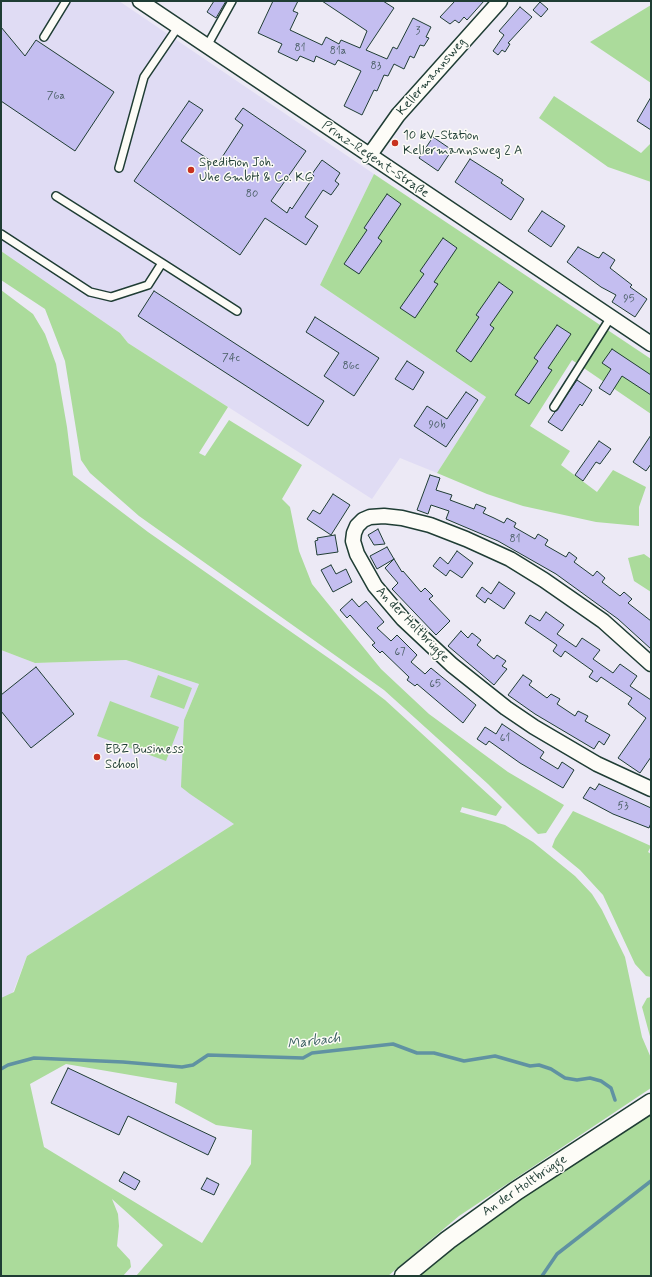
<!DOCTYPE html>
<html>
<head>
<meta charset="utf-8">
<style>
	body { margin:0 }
	#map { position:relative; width:652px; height:1277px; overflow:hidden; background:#ece9f5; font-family:Mynerve,sans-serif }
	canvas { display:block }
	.frame { position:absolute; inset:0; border:2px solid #1f3d34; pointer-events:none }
</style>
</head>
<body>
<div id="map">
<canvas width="652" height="1277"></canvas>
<div class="frame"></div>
</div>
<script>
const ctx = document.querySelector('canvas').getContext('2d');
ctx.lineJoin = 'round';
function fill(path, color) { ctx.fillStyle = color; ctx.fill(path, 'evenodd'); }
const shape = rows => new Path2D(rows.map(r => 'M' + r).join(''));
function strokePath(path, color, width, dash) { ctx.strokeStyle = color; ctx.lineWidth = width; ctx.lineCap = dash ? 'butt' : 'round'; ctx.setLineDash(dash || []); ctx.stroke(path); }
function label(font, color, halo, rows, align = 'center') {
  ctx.font = font + ' Mynerve,sans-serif'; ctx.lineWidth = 3; ctx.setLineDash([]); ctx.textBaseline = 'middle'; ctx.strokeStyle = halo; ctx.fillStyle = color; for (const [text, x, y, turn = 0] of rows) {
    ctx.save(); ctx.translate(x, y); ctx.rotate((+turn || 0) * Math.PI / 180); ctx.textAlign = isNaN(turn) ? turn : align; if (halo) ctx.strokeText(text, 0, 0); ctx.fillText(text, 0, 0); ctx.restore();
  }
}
fill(shape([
	[1,1,119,1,374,174,320,285,486,397,437,473,400,458,372,499,128,343,120,333,1,251],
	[1,650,35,663,126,660,199,684,184,720,234,824,27,956,13,992,1,1003]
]), '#e0dcf4');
fill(shape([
	[651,5,651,83,590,42],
	[554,96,641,153,651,143,651,182,608,167,539,118],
	[374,174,651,359,651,414,572,360,530,426,570,451,561,465,597,492,613,470,646,487,639,507,639,526,596,522,523,506,487,494,437,473,486,397,320,285],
	[1,251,120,333,128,343,228,407,199,453,205,456,229,420,302,465,282,499,290,507,299,551,312,584,381,669,429,714,508,772,564,805,546,833,538,834,488,784,384,690,139,516,90,473,81,460,65,361,45,309,1,280],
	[1,290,33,314,45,334,56,364,67,427,73,475,148,532,340,666,385,700,502,807,496,816,462,807,460,812,505,825,533,842,575,876,592,894,602,910,625,957,642,1037,651,1058,651,1088,459,1216,388,1276,136,1276,163,1245,112,1199,118,1214,119,1226,117,1246,130,1260,131,1267,123,1276,1,1276,1,998,14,992,27,956,234,824,190,794,181,787,184,720,199,684,126,660,35,663,1,650],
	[66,1064,177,1083,175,1103,216,1125,252,1130,251,1164,202,1243,44,1147,30,1084],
	[644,554,651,559,651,592,634,581,628,558],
	[158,675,192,688,184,709,150,697],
	[110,701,179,727,166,761,97,736],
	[573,811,651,846,648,852,651,854,651,977,646,976,635,964,603,895,580,870,552,847,555,839],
	[651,997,651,1040,642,1007,647,998],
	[651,1110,651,1276,415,1276,490,1218]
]), '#abdb9b');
strokePath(shape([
	[1,1069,8,1065,34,1058,123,1062,182,1067,193,1065,208,1055,303,1058,312,1053,393,1044,417,1053,434,1053,464,1061,495,1056,530,1066,539,1065,551,1069,565,1078,577,1080,590,1078,601,1081,611,1088,615,1100],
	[542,1276,557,1254,651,1181]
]), '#6092a2', 3.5);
const building = shape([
	[214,1,226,1,216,18,207,12,214,1],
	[273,1,298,1,293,11,298,13,290,30,322,45,326,37,339,44,341,40,360,48,367,31,322,1,383,1,394,8,366,50,387,59,393,47,397,49,413,18,431,27,426,37,429,38,424,46,420,45,414,58,410,56,404,69,394,64,388,76,384,75,377,91,374,90,362,115,344,106,361,71,338,60,335,65,316,56,314,62,300,56,297,61,278,52,282,44,258,33,273,1],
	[455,1,484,1,467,20,464,17,459,23,455,20,450,24,440,17,455,1],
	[540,2,548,9,541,17,533,10,540,2],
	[520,7,532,17,508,43,510,44,505,52,502,50,498,55,493,51,504,35,499,31,520,7],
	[1,27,25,56,36,40,114,92,75,151,1,101,1,27],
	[651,97,651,130,637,121,651,97],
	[189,101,203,110,181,141,217,165,243,125,235,119,243,108,306,151,271,201,287,213,290,207,292,209,314,176,312,174,322,160,340,173,335,181,339,184,331,195,323,190,305,217,318,226,306,245,265,218,240,255,134,181,189,101],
	[433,137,452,150,438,171,419,158,433,137],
	[470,159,503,180,501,183,524,199,511,220,455,182,470,159],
	[387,194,401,204,378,238,382,241,359,274,344,264,367,230,364,228,387,194],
	[542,211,565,226,551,247,528,231,542,211],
	[443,238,457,248,434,282,438,284,415,318,400,308,424,274,420,271,443,238],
	[578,247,596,257,599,258,603,252,615,260,610,268,632,285,630,287,647,299,635,317,612,302,616,295,601,287,567,262,578,247],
	[499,282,513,292,490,325,494,328,471,362,456,351,479,317,476,315,499,282],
	[154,291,324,401,308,426,138,316,154,291],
	[315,317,379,358,354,396,324,376,339,353,306,332,315,317],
	[557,325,571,334,548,368,552,370,529,404,515,395,538,361,534,358,557,325],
	[612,349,651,375,651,395,622,376,610,395,599,388,611,369,602,363,612,349],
	[407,361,424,372,413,390,395,379,407,361],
	[577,380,592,390,582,406,580,404,562,431,548,422,577,380],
	[466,392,478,400,446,447,414,426,427,406,447,419,466,392],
	[651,435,651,464,646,471,633,462,651,435],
	[599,441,611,449,600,464,596,462,583,481,575,475,599,441],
	[430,475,440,478,436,490,452,495,450,500,474,509,476,504,486,508,483,513,494,518,504,523,507,518,516,523,514,527,535,539,538,534,548,540,545,545,566,557,569,552,577,558,574,562,593,576,597,571,605,578,602,582,620,596,624,592,632,599,628,603,651,621,651,649,618,619,556,574,498,541,446,519,449,511,431,505,428,514,417,510,430,475],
	[333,494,350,505,331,535,307,519,313,510,320,514,333,494],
	[378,529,385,544,374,545,368,535,378,529],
	[335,535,338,552,317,555,315,541,318,540,317,538,335,535],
	[387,547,394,559,377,569,370,556,387,547],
	[457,551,473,563,462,578,450,570,446,576,433,566,440,557,448,564,457,551],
	[394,559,402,572,403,571,421,592,425,588,433,596,429,599,450,621,436,635,392,589,398,583,385,568,394,559],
	[331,565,336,574,346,569,352,582,333,592,321,570,331,565],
	[499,582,515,593,504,609,488,598,485,603,476,596,482,587,491,594,499,582],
	[352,599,359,607,366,601,384,622,377,628,391,641,397,635,417,655,411,662,425,674,431,668,476,705,463,723,417,684,415,686,407,680,409,677,382,651,380,653,372,645,375,643,350,615,347,618,340,610,352,599],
	[546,612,564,625,557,634,576,647,582,638,600,650,593,659,613,673,620,664,637,676,630,686,651,700,651,757,640,773,618,758,646,718,628,704,632,698,601,677,597,682,589,677,593,671,565,651,561,657,553,651,557,645,525,623,530,615,540,621,546,612],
	[461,631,468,638,472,633,481,640,477,645,494,659,497,655,506,661,502,666,507,669,494,685,448,646,461,631],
	[36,667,74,714,31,748,1,711,1,695,36,667],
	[523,675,532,681,529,685,547,698,551,694,560,699,557,704,575,716,578,711,588,716,585,721,610,735,604,745,599,741,594,749,535,714,508,695,523,675],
	[502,724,544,752,540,758,558,769,562,762,574,770,563,788,520,763,489,741,486,745,477,739,485,727,496,734,502,724],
	[599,784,651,808,651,823,649,828,613,814,583,798,590,787,595,790,599,784],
	[68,1068,216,1138,208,1155,128,1116,119,1135,51,1103,68,1068],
	[124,1172,140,1181,135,1190,119,1181,124,1172],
	[207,1178,219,1184,214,1195,201,1189,207,1178]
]);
fill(building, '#c4bef0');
strokePath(building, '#1f3d34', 1);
const service = shape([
	[44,37,66,1],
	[207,46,232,1],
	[119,168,144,77,178,27],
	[1,234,90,292,111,297,148,285,162,263,56,196],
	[162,263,237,311],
	[554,407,611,317]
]);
const minor = shape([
	[140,1,651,344],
	[369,156,398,115,500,1],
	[651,664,603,621,544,580,510,559,466,539,430,525,402,518,384,516,370,517,363,520,357,526,354,533,353,541,357,554,375,586,403,619,452,665,506,708,534,727,597,764,651,789]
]);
const tertiary = shape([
	[404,1276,448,1240,516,1191,651,1103]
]);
strokePath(service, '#1f3d34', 10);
strokePath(minor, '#1f3d34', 17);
strokePath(tertiary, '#1f3d34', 21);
strokePath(service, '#fdfcf7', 7);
strokePath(minor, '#fdfcf7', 14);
strokePath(tertiary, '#fdfcf7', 18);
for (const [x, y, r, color] of [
	[395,143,4,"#c8321e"],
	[191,170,4,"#c8321e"],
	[97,757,4,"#c8321e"]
]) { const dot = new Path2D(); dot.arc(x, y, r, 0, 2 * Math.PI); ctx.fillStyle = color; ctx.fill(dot); strokePath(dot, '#fdfcf7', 1.5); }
label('11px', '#485d63', null, [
	["3",418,32],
	["81",300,49],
	["81a",338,52],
	["83",376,67],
	["76a",56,97],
	["80",252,195],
	["95",629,300],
	["74c",231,359],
	["86c",351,367],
	["90b",437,426],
	["81",515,540],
	["67",400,653],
	["65",435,685],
	["61",505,739],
	["53",623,807]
]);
label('13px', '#1f3d34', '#fdfcf7', [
	["Kellermannsweg",432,77,-49],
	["Prinz-Regent-Straße",375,160,34],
	["An der Holtbrügge",412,625,46],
	["An der Holtbrügge",525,1186,-34]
]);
label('13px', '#1f3d34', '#fdfcf7', [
	["10 kV-Station",403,136],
	["Kellermannsweg 2 A",403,151],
	["Spedition Joh.",199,163],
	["Uhe GmbH & Co. KG",199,178],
	["EBZ Business",105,750],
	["School",105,765]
], 'left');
label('italic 14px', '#3a6062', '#fdfcf7', [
	["Marbach",314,1042,-7]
]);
</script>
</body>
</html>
